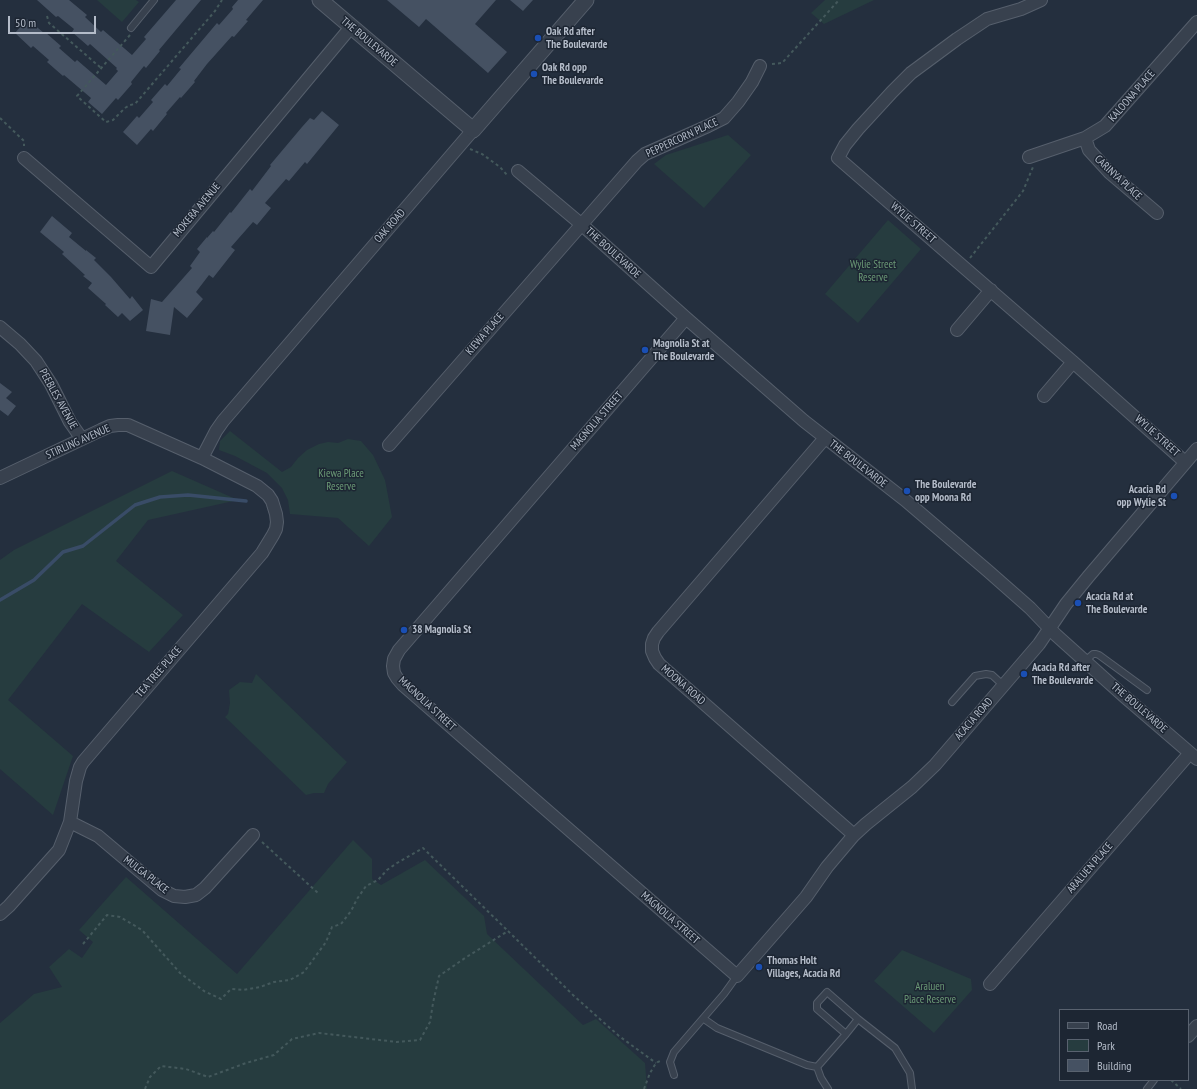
<!DOCTYPE html>
<html>
<head>
<meta charset="utf-8">
<style>
	body { margin:0 }
	#map { position:relative; width:1197px; height:1089px; overflow:hidden; background:#242f3e; font-family:"PT Sans Narrow",sans-serif }
	canvas { display:block }
	.legend { position:absolute; left:1059px; top:1009px; width:130px; height:72px; box-sizing:border-box; background:#1d2633; border:1px solid #59626f; margin:0; padding:5px 7px; list-style:none; font-size:12px; color:#b4bcc9 }
	.legend li { display:flex; align-items:center; gap:8px; height:20px }
	.legend b { width:20px; border:1px solid #59626f }
	.scale { position:absolute; left:8px; top:16px; width:88px; height:18px; box-sizing:border-box; border:2px solid #b4bcc9; border-top:0; padding-left:5px; font-size:12px; line-height:14px; white-space:nowrap; color:#b4bcc9; -webkit-text-stroke:3px #1d2633; paint-order:stroke }
</style>
</head>
<body>
<div id="map">
<canvas width="1197" height="1089"></canvas>
<ul class="legend">
<li><b style="height:5px;background:#38414e"></b>Road</li>
<li><b style="height:11px;background:#263c3f"></b>Park</li>
<li><b style="height:11px;background:#455162"></b>Building</li>
</ul>
<div class="scale">50 m</div>
</div>
<script>
const ctx = document.querySelector('canvas').getContext('2d');
ctx.lineJoin = 'round';
function fill(path, color) { ctx.fillStyle = color; ctx.fill(path, 'evenodd'); }
const shape = rows => new Path2D(rows.map(r => 'M' + r).join(''));
function strokePath(path, color, width, dash) { ctx.strokeStyle = color; ctx.lineWidth = width; ctx.lineCap = dash ? 'butt' : 'round'; ctx.setLineDash(dash || []); ctx.stroke(path); }
function label(font, color, halo, rows, align = 'center') {
  ctx.font = font + ' "PT Sans Narrow",sans-serif'; ctx.lineWidth = 3; ctx.setLineDash([]); ctx.textBaseline = 'middle'; ctx.strokeStyle = halo; ctx.fillStyle = color; for (const [text, x, y, turn = 0] of rows) {
    ctx.save(); ctx.translate(x, y); ctx.rotate((+turn || 0) * Math.PI / 180); ctx.textAlign = isNaN(turn) ? turn : align; if (halo) ctx.strokeText(text, 0, 0); ctx.fillText(text, 0, 0); ctx.restore();
  }
}
fill(shape([
	[97,0,136,0,139,2,122,22],
	[825,0,874,0,824,24,811,13],
	[728,135,751,155,704,208,654,164,666,155],
	[888,220,921,249,858,323,825,294],
	[230,431,282,472,291,467,298,458,307,450,319,444,328,442,338,443,348,439,361,441,373,455,385,480,392,517,369,546,338,518,290,514,288,500,282,488,267,473,235,456,219,450,220,441],
	[172,471,238,500,148,520,116,561,183,615,149,652,82,604,8,700,73,756,53,815,0,769,0,560,14,550],
	[256,674,347,762,328,784,324,793,314,793,306,795,225,717,228,714,230,703,229,690,240,682,252,683],
	[353,840,372,859,372,879,381,885,425,860,484,916,487,934,583,1025,596,1019,645,1063,647,1089,0,1089,0,1023,34,994,62,987,49,967,69,949,82,958,93,942,79,930,126,877,237,974],
	[902,950,971,979,972,990,934,1033,874,981]
]), '#263c3f');
strokePath(shape([
	[0,600,34,580,63,552,83,546,135,505,160,497,188,495,246,501]
]), '#394c67', 3.5);
fill(shape([
	[37,0,69,0,87,15,85,17,101,32,103,30,132,55,146,39,144,37,176,0,201,0,159,50,160,51,146,68,144,66,131,82,132,84,118,100,116,98,102,114,88,102,91,98,64,75,63,76,47,62,49,60,33,46,31,48,15,33,27,19,44,33,45,32,61,46,59,48,75,62,77,60,106,85,118,71,116,69,117,68,90,44,88,46,72,32,74,29,58,16,56,17],
	[238,0,263,0,246,20,248,21,234,37,232,36,207,64,194,81,195,82,181,98,180,97,166,113,167,114,153,131,151,129,137,145,123,132,137,116,139,118,153,102,151,100,165,84,167,86,181,69,179,68,217,23,219,25,233,9,232,7],
	[387,0,496,0,475,24,507,52,488,73,426,19,419,27],
	[510,0,533,0,523,11],
	[322,111,339,125,307,164,305,162,289,181,286,179,265,203,271,208,257,225,253,222,231,247,235,250,213,278,209,275,196,292,203,299,187,318,174,307,170,335,146,331,151,299,162,302,192,268,190,266,200,252,197,249,207,237,207,238,213,231,214,232,230,212,231,213,250,189,252,191,271,166,270,165,302,127,310,118,314,120],
	[52,216,72,233,69,237,86,251,86,250,96,258,94,260,111,277,130,299,132,296,143,310,130,321,122,313,118,317,105,305,106,304,88,288,92,283,83,276,85,275,62,254,64,252,40,232],
	[0,383,12,392,6,398,16,406,8,416,0,410]
]), '#455162');
const service = shape([
	[131,28,154,0],
	[1085,661,1093,654,1096,654,1099,655,1147,690],
	[952,702,975,676,986,674,992,675,1003,685],
	[704,1019,717,1028,807,1065,817,1067],
	[846,1034,858,1019],
	[817,1067,846,1034,817,1009,817,1003,827,992,858,1019,895,1048,910,1073,912,1089],
	[817,1067,821,1078,828,1089],
	[674,1075,670,1062,674,1052,724,994,737,976],
	[1147,1089,1154,1080]
]);
const minor = shape([
	[1041,0,1021,9,987,19,957,39,911,73,892,92,858,129,845,145,838,158,1073,362,1185,462],
	[1085,138,1089,150,1110,173,1157,213],
	[1029,157,1085,138,1105,126,1197,22],
	[24,158,151,267,351,27],
	[518,171,581,224,686,318,804,421,905,500,988,571,1030,608,1056,635,1125,697,1197,759],
	[686,318,399,650,394,659,393,666,394,673,397,678,403,685,737,976,806,897,827,867,854,835,866,824,912,787,935,765,1039,644,1066,604,1088,577,1197,449],
	[0,327,20,344,36,361,51,384,70,422,82,439],
	[957,330,991,290],
	[1044,396,1073,362],
	[825,438,658,632,654,638,652,644,652,651,655,658,659,664,854,835],
	[389,445,637,161,645,154,708,126,724,118,738,102,752,82,760,66],
	[202,458,216,431,223,421,473,130],
	[0,478,101,430,110,426,118,425,128,425,202,458,257,486,268,495,272,501,276,514,277,522,276,529,273,535,262,553,83,762,80,767,76,781,70,822,59,850,9,906,0,914],
	[70,822,98,836,162,890,174,896,185,897,196,895,205,888,253,835],
	[990,984,1190,753],
	[1188,1036,1197,1026]
]);
const tertiary = shape([
	[320,0,473,130,586,0]
]);
strokePath(service, '#565f6c', 8);
strokePath(minor, '#565f6c', 14);
strokePath(tertiary, '#565f6c', 17);
strokePath(shape([
	[47,16,49,23,101,68],
	[130,35,77,96,106,122,113,120,125,108,130,105,135,104,215,11,222,0],
	[772,64,782,63,839,0],
	[0,118,24,141,24,146],
	[470,149,482,154,500,167,507,175],
	[970,258,1023,191,1033,167],
	[262,842,318,893],
	[83,944,107,915,120,917,142,930,180,973,204,991,221,999,231,989,243,990,260,987,274,982,290,980,304,972,326,942,332,927,341,924,351,911,357,899,366,886,378,880,387,870,397,863,423,848,508,931],
	[1171,1080,1181,1089],
	[145,1089,150,1077,161,1066,186,1069,208,1077,246,1063,274,1055,292,1039,319,1033,397,1042,420,1040,430,1022,433,1003,439,976,465,958,508,931,573,995,619,1036,656,1063],
	[644,1089,650,1073,656,1063,662,1060]
]), '#44595c', 2, [3, 3]);
strokePath(service, '#38414e', 6);
strokePath(minor, '#38414e', 12);
strokePath(tertiary, '#38414e', 15);
for (const [x, y, r, color] of [
	[538,38,4,"#1a4fb4"],
	[534,74,4,"#1a4fb4"],
	[645,350,4,"#1a4fb4"],
	[907,491,4,"#1a4fb4"],
	[1174,496,4,"#1a4fb4"],
	[1078,603,4,"#1a4fb4"],
	[404,630,4,"#1a4fb4"],
	[1024,674,4,"#1a4fb4"],
	[759,967,4,"#1a4fb4"]
]) { const dot = new Path2D(); dot.arc(x, y, r, 0, 2 * Math.PI); ctx.fillStyle = color; ctx.fill(dot); strokePath(dot, '#1d2633', 1.5); }
label('bold 11px', '#b4bcc9', '#1d2633', [
	["Oak Rd after",546,32],
	["The Boulevarde",546,45],
	["Oak Rd opp",542,68],
	["The Boulevarde",542,81],
	["Magnolia St at",653,344],
	["The Boulevarde",653,357],
	["The Boulevarde",915,485],
	["opp Moona Rd",915,498],
	["Acacia Rd",1166,490,"right"],
	["opp Wylie St",1166,503,"right"],
	["Acacia Rd at",1086,597],
	["The Boulevarde",1086,610],
	["38 Magnolia St",412,630],
	["Acacia Rd after",1032,668],
	["The Boulevarde",1032,681],
	["Thomas Holt",767,961],
	["Villages, Acacia Rd",767,974]
], 'left');
label('11px', '#b4bcc9', '#1d2633', [
	["THE BOULEVARDE",369,42,40],
	["KALOONA PLACE",1132,96,-49],
	["PEPPERCORN PLACE",682,138,-25],
	["CARINYA PLACE",1118,178,43],
	["MOKERA AVENUE",197,210,-50],
	["WYLIE STREET",913,223,41],
	["OAK ROAD",390,226,-49],
	["THE BOULEVARDE",613,253,42],
	["KIEWA PLACE",485,334,-49],
	["PEEBLES AVENUE",58,399,61],
	["MAGNOLIA STREET",597,421,-49],
	["WYLIE STREET",1157,436,42],
	["STIRLING AVENUE",78,442,-24],
	["THE BOULEVARDE",858,464,38],
	["TEA TREE PLACE",159,672,-49],
	["MOONA ROAD",683,685,41],
	["MAGNOLIA STREET",427,704,43],
	["THE BOULEVARDE",1139,708,41],
	["ACACIA ROAD",974,719,-49],
	["ARALUEN PLACE",1090,868,-49],
	["MULGA PLACE",146,875,38],
	["MAGNOLIA STREET",670,918,41]
]);
label('11px', '#6b9a76', '#1d2633', [
	["Wylie Street",873,265],
	["Reserve",873,278],
	["Kiewa Place",341,474],
	["Reserve",341,487],
	["Araluen",930,987],
	["Place Reserve",930,1000]
]);
</script>
</body>
</html>
